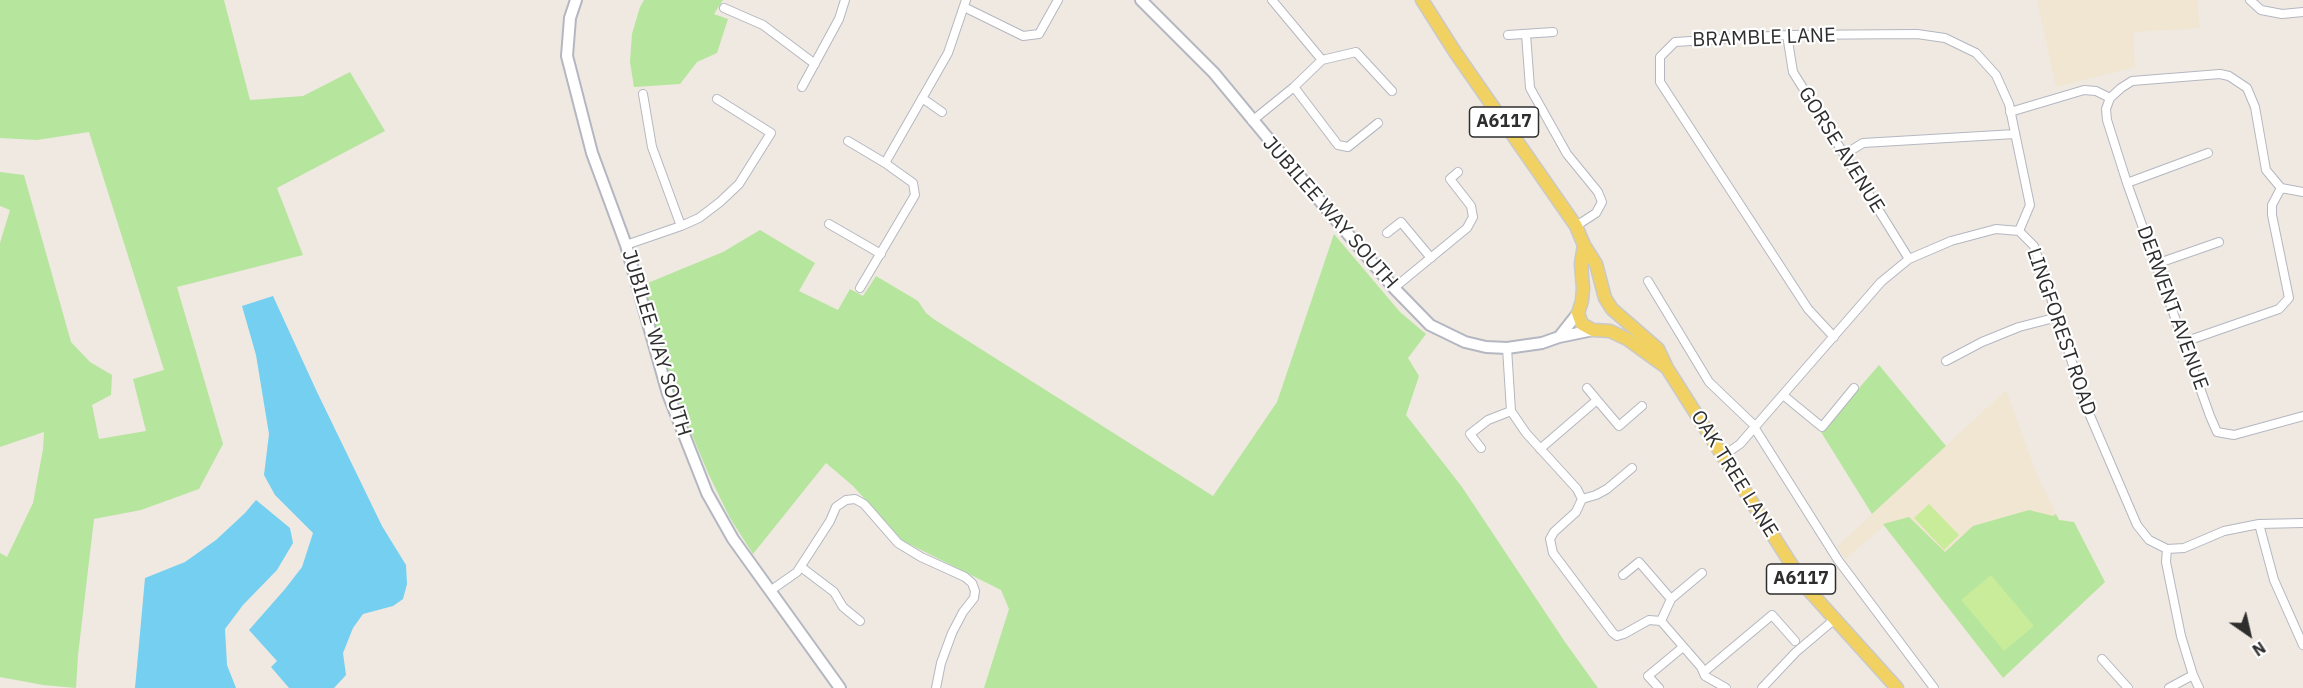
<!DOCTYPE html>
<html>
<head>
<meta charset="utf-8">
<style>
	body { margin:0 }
	#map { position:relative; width:2303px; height:688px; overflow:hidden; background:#efe9e1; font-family:"IBM Plex Sans",sans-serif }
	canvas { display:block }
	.north { position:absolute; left:2219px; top:604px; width:60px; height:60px; -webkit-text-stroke:4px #fff; paint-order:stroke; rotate:146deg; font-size:16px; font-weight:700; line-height:24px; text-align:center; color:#2e2e2e }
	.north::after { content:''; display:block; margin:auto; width:21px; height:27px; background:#2e2e2e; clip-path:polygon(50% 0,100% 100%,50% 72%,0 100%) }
</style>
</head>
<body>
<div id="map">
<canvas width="2303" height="688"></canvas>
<div class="north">N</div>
</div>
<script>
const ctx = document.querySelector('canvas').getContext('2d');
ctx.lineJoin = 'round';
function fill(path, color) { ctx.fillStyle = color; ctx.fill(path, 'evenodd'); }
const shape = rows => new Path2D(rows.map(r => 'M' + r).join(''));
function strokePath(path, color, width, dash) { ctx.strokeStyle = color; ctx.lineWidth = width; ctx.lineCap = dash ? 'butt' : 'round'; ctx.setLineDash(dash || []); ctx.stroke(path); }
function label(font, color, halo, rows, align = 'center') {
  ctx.font = font + ' "IBM Plex Sans",sans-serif'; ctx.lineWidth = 4.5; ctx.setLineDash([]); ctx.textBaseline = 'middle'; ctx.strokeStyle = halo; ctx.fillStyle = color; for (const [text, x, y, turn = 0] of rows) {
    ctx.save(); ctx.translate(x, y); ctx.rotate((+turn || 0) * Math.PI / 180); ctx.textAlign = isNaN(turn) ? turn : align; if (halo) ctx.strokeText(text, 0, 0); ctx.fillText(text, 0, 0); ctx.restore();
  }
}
fill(shape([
	[2037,0,2197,0,2200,28,2133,32,2135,67,2056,87],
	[2006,390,2037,475,2056,514,2059,520,2074,522,2105,582,2003,678,1884,526,1845,559,1837,547]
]), '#f0e6d1');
fill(shape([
	[0,0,224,0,250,100,303,96,350,72,385,131,277,188,303,255,177,287,223,444,199,489,141,510,94,519,78,655,76,688,43,685,0,677,0,553,7,557,33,503,43,449,44,432,0,447,0,243,10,210,0,206,0,172,24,175,71,342,90,362,112,375,111,395,92,405,99,439,146,431,133,379,164,370,89,132,37,140,0,138],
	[644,0,723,0,714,14,728,19,717,53,697,62,680,84,634,87,630,62,632,34,640,7],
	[760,230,815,263,799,291,838,310,850,289,863,296,876,276,918,301,926,313,935,320,1213,496,1277,402,1334,234,1400,312,1426,334,1408,358,1419,376,1406,415,1462,487,1565,642,1598,688,984,688,1009,609,1001,590,903,541,853,486,826,463,753,554,730,518,708,473,672,387,643,285,723,252],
	[1879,365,1946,446,1872,514,1821,432],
	[2029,510,2053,516,2056,514,2059,520,2074,522,2105,582,2003,678,1883,524,1909,517,1945,552,1973,526]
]), '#b6e59e');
fill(shape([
	[1929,504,1959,535,1944,550,1914,518],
	[1991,575,2034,626,2004,651,1961,600]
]), '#c9ec9a');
fill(shape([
	[273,296,317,392,382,526,406,565,407,584,403,599,393,606,363,614,353,628,343,653,346,675,334,688,289,688,271,667,277,661,249,630,285,589,302,567,313,533,275,495,264,475,269,434,256,355,242,306],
	[256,500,290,528,293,543,277,570,243,605,225,629,227,665,236,688,135,688,145,578,185,562,216,540,245,513]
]), '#75cff0');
const street = shape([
	[2250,0,2261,10,2282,14,2303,12],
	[964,7,1023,36,1039,34,1058,0],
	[724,8,763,25,815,64],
	[1526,34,1530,88,1567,154,1598,192,1602,202,1596,213,1576,226],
	[1508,35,1553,32],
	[1787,35,1793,72,1909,259],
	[1322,60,1356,52,1392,91],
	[802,87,839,19,845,0],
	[1294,87,1338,145,1348,147,1378,123],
	[643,94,652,147,681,226],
	[922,98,942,112],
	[2110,98,2106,109,2107,120,2127,183,2210,416,2217,432,2234,435,2303,416],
	[2010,112,2084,90,2096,91,2110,98,2121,88,2132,81,2220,74,2229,76,2247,88,2255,107,2266,170,2281,188,2303,192],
	[1252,121,1294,87,1322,60,1272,0],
	[848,141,885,163],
	[1845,154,1863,143,2015,134],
	[2127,183,2208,153],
	[829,224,881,254],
	[1387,233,1401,222,1431,258],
	[626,245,681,226,699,218,720,202,739,184,771,133,717,99],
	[2156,264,2219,242],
	[1648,281,1709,382,1755,426],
	[860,288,915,195,913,183,885,163,948,53,966,0],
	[1394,288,1467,228,1473,217,1471,206,1450,179,1458,172],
	[1834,337,1808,309,1660,82,1660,57,1675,42,1787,35,1917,34,1945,38,1976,53,1996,75,2009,104,2030,205,2019,231],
	[2184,342,2279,309,2289,298,2272,215,2272,205,2281,188],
	[1507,348,1511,411,1526,433,1577,489,1582,499,1576,512,1554,532,1550,539,1553,553,1613,633,1617,636,1624,634,1649,620,1661,621,1701,667,1705,676,1726,688],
	[1946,361,1982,342,2019,327,2058,317],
	[1587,388,1597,400],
	[1783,395,1822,427,1854,388],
	[1754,427,1838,560,1934,688],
	[1481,448,1470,434,1488,420,1511,411],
	[1540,449,1597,400,1619,426,1642,406],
	[1723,456,1740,444,1881,282,1909,259,1951,241,1996,229,2019,231,2034,246,2088,411,2137,525,2149,540,2167,549],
	[1582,499,1596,495,1607,489,1632,468],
	[2259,524,2274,580,2303,645],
	[2167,549,2166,562,2181,636,2193,675,2199,688],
	[2167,549,2184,548,2224,531,2259,524,2303,523],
	[801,567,834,592,843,607,860,621],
	[1623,575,1639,562,1671,599],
	[770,591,797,572,830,521,836,507,846,500,855,499,864,504,898,543,921,557,965,577,972,583,975,591,974,598,963,612,952,633,941,663,936,688],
	[1661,621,1671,599,1702,573],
	[2102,659,2128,688],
	[1704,672,1772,615,1795,641],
	[1659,688,1648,676,1683,647],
	[1762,688,1796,652,1835,619],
	[2169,688,2193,675]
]);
const secondary = shape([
	[576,0,570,18,567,56,592,153,626,245,668,394,707,493,733,539,840,688],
	[1141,0,1214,73,1330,213,1394,288,1430,325,1465,342,1486,347,1507,348,1542,343,1559,337,1593,330],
	[1559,337,1578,313]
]);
const primary = shape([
	[1422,0,1455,52,1576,226,1584,245,1596,264,1605,298,1612,309,1658,349,1667,368,1805,586,1897,688],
	[1584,245,1581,264,1583,288,1582,301,1578,313,1582,324,1593,330,1610,331,1627,339,1667,368]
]);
strokePath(street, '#b4b7c1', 10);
strokePath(secondary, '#b4b7c1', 14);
strokePath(primary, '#c9c9c9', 15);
strokePath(street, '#fff', 8);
strokePath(secondary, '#fff', 10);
strokePath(primary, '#f2d163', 12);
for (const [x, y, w] of [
	[1504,122,69],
	[1801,579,69]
]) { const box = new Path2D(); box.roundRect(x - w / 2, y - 15, w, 30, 4.5); ctx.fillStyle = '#fff'; ctx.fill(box); strokePath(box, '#2e2e2e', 1.5); }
label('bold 18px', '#2e2e2e', null, [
	["A6117",1504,122],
	["A6117",1801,579]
]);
label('20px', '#2e2e2e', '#fff', [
	["BRAMBLE LANE",1764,38,-2],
	["GORSE AVENUE",1841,150,58],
	["JUBILEE WAY SOUTH",1330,213,49],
	["DERWENT AVENUE",2172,308,70],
	["LINGFOREST ROAD",2061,332,71],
	["JUBILEE WAY SOUTH",656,343,73],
	["OAK TREE LANE",1734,474,58]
]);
</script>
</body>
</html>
